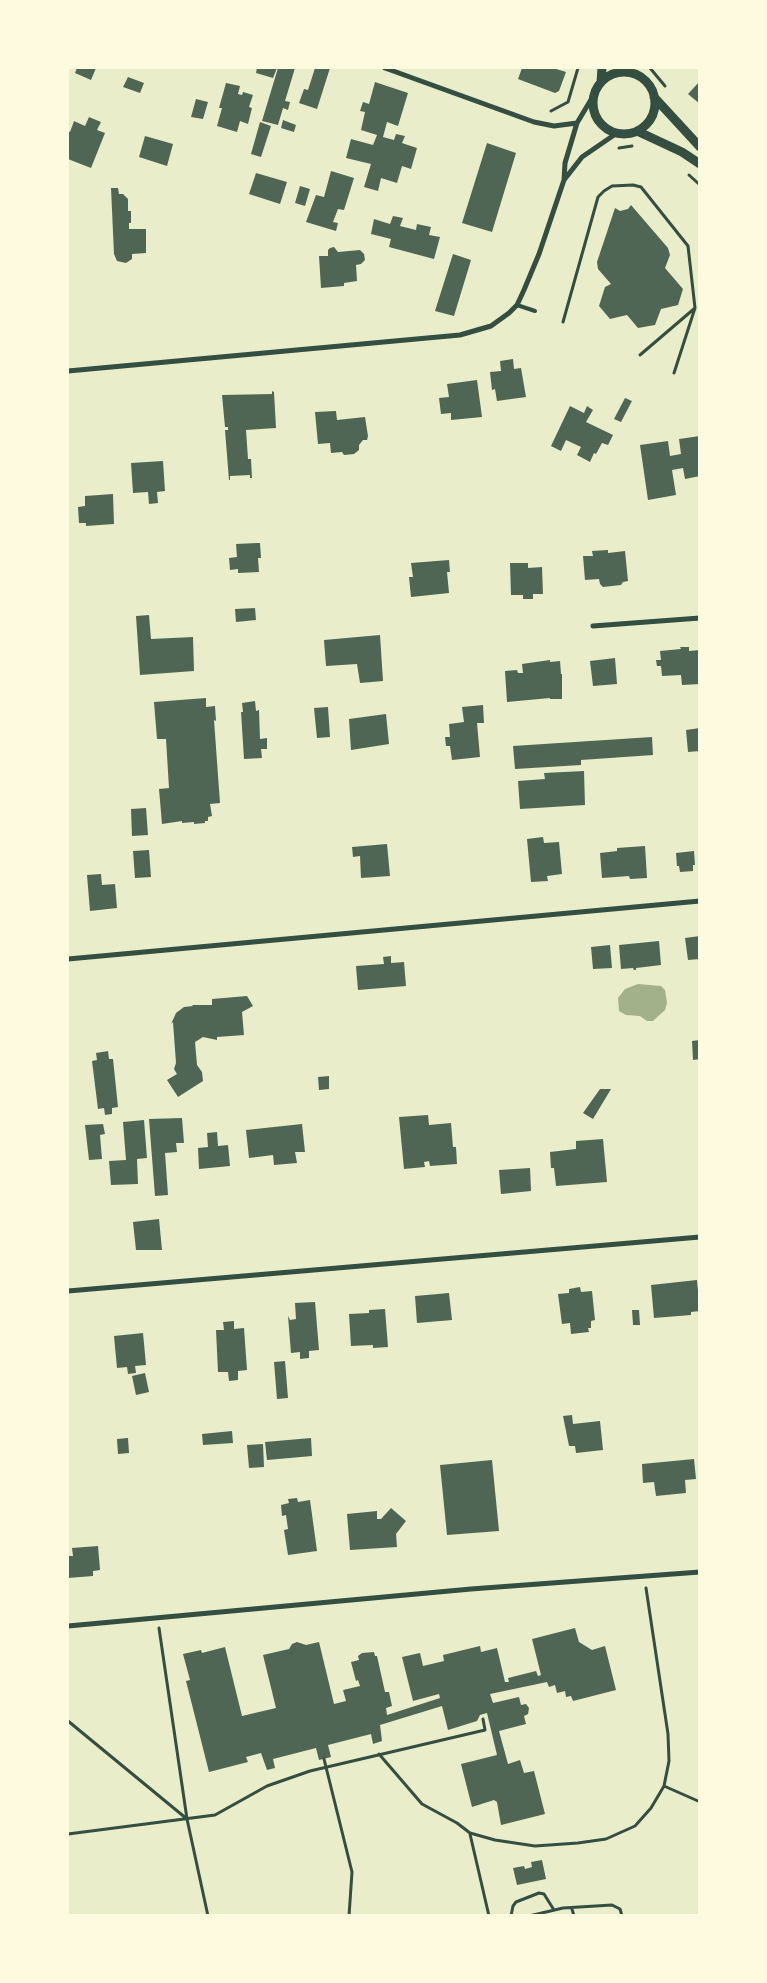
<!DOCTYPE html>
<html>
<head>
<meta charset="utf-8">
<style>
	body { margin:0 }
	#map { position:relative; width:767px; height:1983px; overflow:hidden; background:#e9edc9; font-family:Poppins,sans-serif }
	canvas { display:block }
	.frame { position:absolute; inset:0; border:69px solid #fefae0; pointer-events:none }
</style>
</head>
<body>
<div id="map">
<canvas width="767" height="1983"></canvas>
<div class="frame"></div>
</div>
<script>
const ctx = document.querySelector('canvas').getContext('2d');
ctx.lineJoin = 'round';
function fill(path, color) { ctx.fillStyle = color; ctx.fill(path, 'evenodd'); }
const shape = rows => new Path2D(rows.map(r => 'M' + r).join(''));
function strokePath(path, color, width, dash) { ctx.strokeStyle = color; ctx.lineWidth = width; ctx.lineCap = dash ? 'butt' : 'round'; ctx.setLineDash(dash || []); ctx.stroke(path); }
fill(shape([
	[638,984,661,986,665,990,667,1003,665,1010,653,1021,647,1021,640,1016,626,1015,619,1011,618,998,625,989]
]), '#a3b18a');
fill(shape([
	[77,68,96,68,91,80,75,73],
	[257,68,277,68,273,78,256,73],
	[278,68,295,68,285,101,290,102,288,110,283,108,278,125,262,121],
	[315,68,330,68,317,109,299,103,304,89,308,90],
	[522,68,553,68,566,72,559,91,555,93,518,79],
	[128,77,144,83,140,93,123,87],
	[700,81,700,104,688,94],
	[375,82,408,93,398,126,387,122,383,137,394,140,396,134,405,136,402,143,417,148,411,169,402,166,397,183,381,178,378,191,364,187,371,164,346,158,351,139,373,145,377,135,361,130,365,112,360,111,363,102,369,104],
	[226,83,240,86,238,94,242,95,243,92,253,95,249,107,252,108,248,124,240,121,237,132,217,126,222,108,219,108],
	[196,99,208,102,203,119,191,117],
	[89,117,101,122,97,130,105,133,91,168,68,159,68,131,70,132,74,121,85,126],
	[283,120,296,125,294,132,281,128],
	[260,122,271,126,261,157,251,154],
	[145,136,173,144,167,166,139,157],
	[487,143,516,153,492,232,462,223],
	[331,171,354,178,344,210,338,209,333,222,338,223,336,231,306,222,316,195,324,197],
	[256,173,287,182,280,204,249,194],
	[300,186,310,189,305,206,295,203],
	[111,188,118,188,119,194,123,194,128,199,128,211,131,211,131,223,129,223,129,229,146,229,146,253,132,254,132,259,126,263,117,261,114,254],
	[631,205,668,248,670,255,665,268,683,289,678,305,661,309,655,325,638,328,627,315,610,319,599,306,605,287,611,284,598,269,597,262,615,208,620,211,628,209],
	[393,216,403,218,400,226,416,230,417,224,431,227,429,235,440,237,434,259,389,247,391,239,371,234,374,219,390,224],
	[334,247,338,252,360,250,364,254,365,260,361,264,356,265,357,281,344,283,344,286,321,288,319,256,328,256,328,250,330,248],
	[453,254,471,260,454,316,435,311],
	[513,359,514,369,521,368,526,397,497,401,495,389,492,390,490,372,501,371,500,361],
	[477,380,482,417,451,420,451,413,441,414,439,398,449,397,447,384],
	[272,391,274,392,276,428,246,430,248,459,251,459,252,478,250,478,250,475,230,476,230,480,229,480,225,430,228,430,228,427,225,427,222,395,272,394],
	[625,398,632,401,621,422,614,419],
	[570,406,584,413,587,406,593,410,586,422,613,435,608,445,602,443,596,454,594,453,590,462,577,455,581,447,566,440,561,451,551,446],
	[336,411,337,420,365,417,368,436,367,440,363,440,359,445,359,450,354,454,344,455,342,452,331,453,330,443,318,444,315,412],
	[700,436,700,476,685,479,683,468,672,470,676,495,648,500,640,445,668,441,670,456,681,454,679,439],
	[163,461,165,491,157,492,158,503,149,504,148,492,133,493,131,463],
	[113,494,114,524,86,526,86,523,79,523,78,507,85,506,85,496],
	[257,543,260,543,261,558,258,558,259,572,238,573,238,569,230,570,229,558,237,557,236,544],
	[608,550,608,553,625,551,628,581,623,582,621,585,603,587,600,584,599,579,585,580,583,556,593,556,592,551],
	[449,560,450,572,447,572,449,593,411,597,409,577,413,577,411,563],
	[510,563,528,563,528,568,542,567,543,594,533,594,533,599,523,599,523,595,511,595],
	[255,608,256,620,236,622,235,609],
	[149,615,151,639,193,637,194,671,140,675,136,616],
	[380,635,383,681,360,683,357,664,326,666,324,640],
	[680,647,689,647,689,651,700,650,700,684,682,685,681,675,662,676,661,666,657,666,656,660,661,660,660,651,681,649],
	[615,658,617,684,593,686,590,661],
	[550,660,550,662,560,661,561,674,562,674,562,699,550,699,550,698,507,702,505,671,517,670,518,673,523,673,522,664],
	[206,698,206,707,215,706,216,721,214,720,220,803,210,804,212,816,208,817,208,821,205,821,205,823,194,824,194,822,182,823,182,821,162,824,159,789,169,788,166,739,157,739,154,702],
	[255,701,256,711,259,710,260,739,267,738,267,749,261,749,262,758,244,759,241,712,243,712,242,703],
	[483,705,484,723,477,723,480,757,452,760,450,746,446,746,445,737,450,737,449,724,464,722,462,707],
	[328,707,330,737,317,738,314,708],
	[386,714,389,744,351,750,349,719],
	[700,728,700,751,688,752,686,730],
	[652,737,653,755,581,760,581,765,515,769,513,746],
	[584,771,585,805,520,809,518,781,545,779,544,773],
	[146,808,148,835,132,836,131,809],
	[543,837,544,843,559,842,562,874,547,876,548,881,531,882,527,839],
	[387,844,390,876,361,878,360,856,353,857,352,847],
	[645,846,647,878,630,879,629,876,602,878,600,853,617,851,617,848],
	[149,850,151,877,135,878,133,851],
	[694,851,695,865,693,865,693,871,680,872,679,866,677,866,676,853],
	[101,874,102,885,115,884,117,908,90,911,87,875],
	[700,936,700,959,688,960,685,938],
	[659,941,661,965,636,968,636,970,634,970,633,968,621,969,619,945],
	[610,945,612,968,593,969,591,947],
	[391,956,391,963,404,962,406,986,358,990,356,966,384,964,383,957],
	[247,996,253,1006,242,1012,244,1035,217,1037,217,1040,203,1037,195,1042,197,1065,202,1072,203,1081,178,1097,167,1080,177,1074,174,1069,176,1063,173,1022,171,1024,176,1013,184,1007,193,1006,192,1005,212,1005,212,999],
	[700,1040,700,1059,693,1060,692,1041],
	[108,1051,109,1059,113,1059,118,1107,112,1108,112,1114,105,1115,104,1108,98,1109,92,1061,97,1060,96,1053],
	[329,1076,329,1089,319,1090,318,1077],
	[600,1089,611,1089,593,1119,583,1113],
	[428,1115,429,1125,451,1123,453,1147,456,1147,457,1164,430,1166,429,1161,424,1162,425,1167,404,1169,399,1117],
	[182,1118,184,1143,176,1143,177,1152,165,1153,168,1195,155,1196,149,1119],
	[144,1120,147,1158,137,1159,138,1184,111,1185,109,1161,126,1160,123,1122],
	[103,1124,105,1134,100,1135,102,1159,89,1160,85,1125],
	[302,1124,305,1152,295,1152,297,1163,274,1165,273,1155,249,1158,246,1130],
	[217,1132,218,1146,228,1145,230,1166,199,1169,198,1148,208,1147,207,1133],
	[603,1139,607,1182,556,1186,554,1168,551,1168,550,1152,576,1149,576,1141],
	[530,1168,531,1191,501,1194,499,1170],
	[159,1219,162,1250,136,1250,133,1222],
	[697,1280,700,1311,691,1312,691,1315,654,1318,651,1285],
	[580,1287,581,1292,592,1291,595,1320,591,1321,591,1328,588,1328,589,1332,571,1334,570,1323,562,1324,558,1294,569,1293,569,1289],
	[449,1293,452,1320,417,1323,415,1296],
	[315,1302,319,1350,309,1351,309,1358,300,1359,300,1352,291,1353,288,1316,290,1320,296,1319,295,1303],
	[385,1309,388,1347,373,1348,373,1345,351,1346,349,1314,369,1313,369,1310],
	[632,1310,639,1310,640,1325,633,1325],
	[234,1321,234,1329,244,1328,247,1370,238,1371,238,1380,229,1381,228,1372,218,1372,216,1330,224,1330,223,1322],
	[143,1333,146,1365,135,1366,136,1373,128,1374,127,1367,117,1368,114,1336],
	[285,1361,288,1398,277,1399,274,1362],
	[145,1373,149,1392,136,1395,132,1376],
	[572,1415,573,1424,600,1421,603,1450,576,1453,575,1446,569,1446,563,1416],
	[232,1431,233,1443,203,1445,202,1434],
	[128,1438,129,1453,118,1454,117,1439],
	[311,1438,312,1456,267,1460,265,1442],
	[263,1444,264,1467,249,1468,247,1445],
	[694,1459,696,1479,685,1480,686,1493,656,1496,654,1482,643,1483,642,1464],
	[492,1460,499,1531,447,1535,440,1465],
	[297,1498,298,1502,310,1500,317,1551,288,1555,284,1530,288,1529,286,1515,282,1516,281,1505,289,1503,288,1499],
	[391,1508,406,1521,396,1534,397,1547,350,1550,347,1514,377,1511,377,1519,381,1519],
	[98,1546,100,1570,93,1571,93,1576,68,1578,68,1556,73,1556,72,1548],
	[575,1628,579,1642,592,1650,605,1646,616,1690,573,1701,571,1696,566,1697,565,1691,557,1693,555,1685,549,1687,547,1682,490,1694,493,1703,519,1697,521,1705,526,1704,529,1708,528,1714,524,1716,526,1724,499,1731,508,1764,520,1760,524,1773,534,1771,545,1814,501,1825,497,1802,494,1800,472,1807,461,1764,497,1755,487,1713,480,1715,477,1721,448,1730,442,1706,380,1725,382,1741,373,1744,371,1734,328,1745,331,1757,319,1760,316,1748,273,1759,275,1768,267,1770,261,1753,246,1757,248,1762,209,1772,186,1681,190,1680,183,1654,201,1650,202,1653,225,1647,242,1716,276,1708,263,1655,289,1649,292,1644,297,1642,306,1645,319,1642,334,1704,346,1701,343,1690,360,1686,358,1680,356,1681,351,1662,359,1660,358,1656,362,1653,374,1652,375,1656,377,1656,385,1692,389,1692,392,1706,386,1708,387,1715,440,1698,439,1694,413,1701,402,1657,420,1653,423,1666,444,1661,443,1655,480,1646,481,1652,497,1648,505,1682,509,1682,508,1678,536,1671,538,1676,541,1675,532,1639],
	[542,1860,546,1879,517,1885,513,1868,524,1866,525,1869,532,1867,531,1862]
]), '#4f6655');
strokePath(shape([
	[650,68,665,86],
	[551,111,568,102,578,68],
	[619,148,632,146],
	[689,175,700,185],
	[563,322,598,197,604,191,612,186,633,185,641,187,688,246,695,308,674,373],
	[640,355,695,308],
	[159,1628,187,1819,208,1916],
	[68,1721,187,1819],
	[379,1754,422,1804,457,1823,470,1833,495,1840,535,1846,578,1843,606,1839,635,1826,651,1808,664,1786,669,1761,668,1734,646,1588],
	[324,1759,352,1872,349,1916],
	[664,1786,698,1801],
	[68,1834,215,1815,267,1786,310,1771,485,1730,483,1719],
	[470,1834,489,1916],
	[572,1909,574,1916],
	[511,1916,513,1906,516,1902,539,1893,544,1894,554,1910],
	[529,1916,563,1908,612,1905,620,1909,622,1916]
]), '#344e41', 3);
strokePath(shape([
	[517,305,535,311]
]), '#344e41', 4);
strokePath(shape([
	[385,68,534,122,554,126,577,123,595,93],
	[564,180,582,157,617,133],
	[68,371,460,335,491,326,509,313,517,305,524,290,539,254,564,180,565,163,577,123],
	[593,626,700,618],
	[68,959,700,901],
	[68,1291,700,1237],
	[68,1626,471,1589,700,1572]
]), '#344e41', 5);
strokePath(shape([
	'593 103a31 31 0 1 1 62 0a31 31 0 1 1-62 0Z',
	[601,82,602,68],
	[654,97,700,147],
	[637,131,682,152,700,164]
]), '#344e41', 9);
</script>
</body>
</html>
